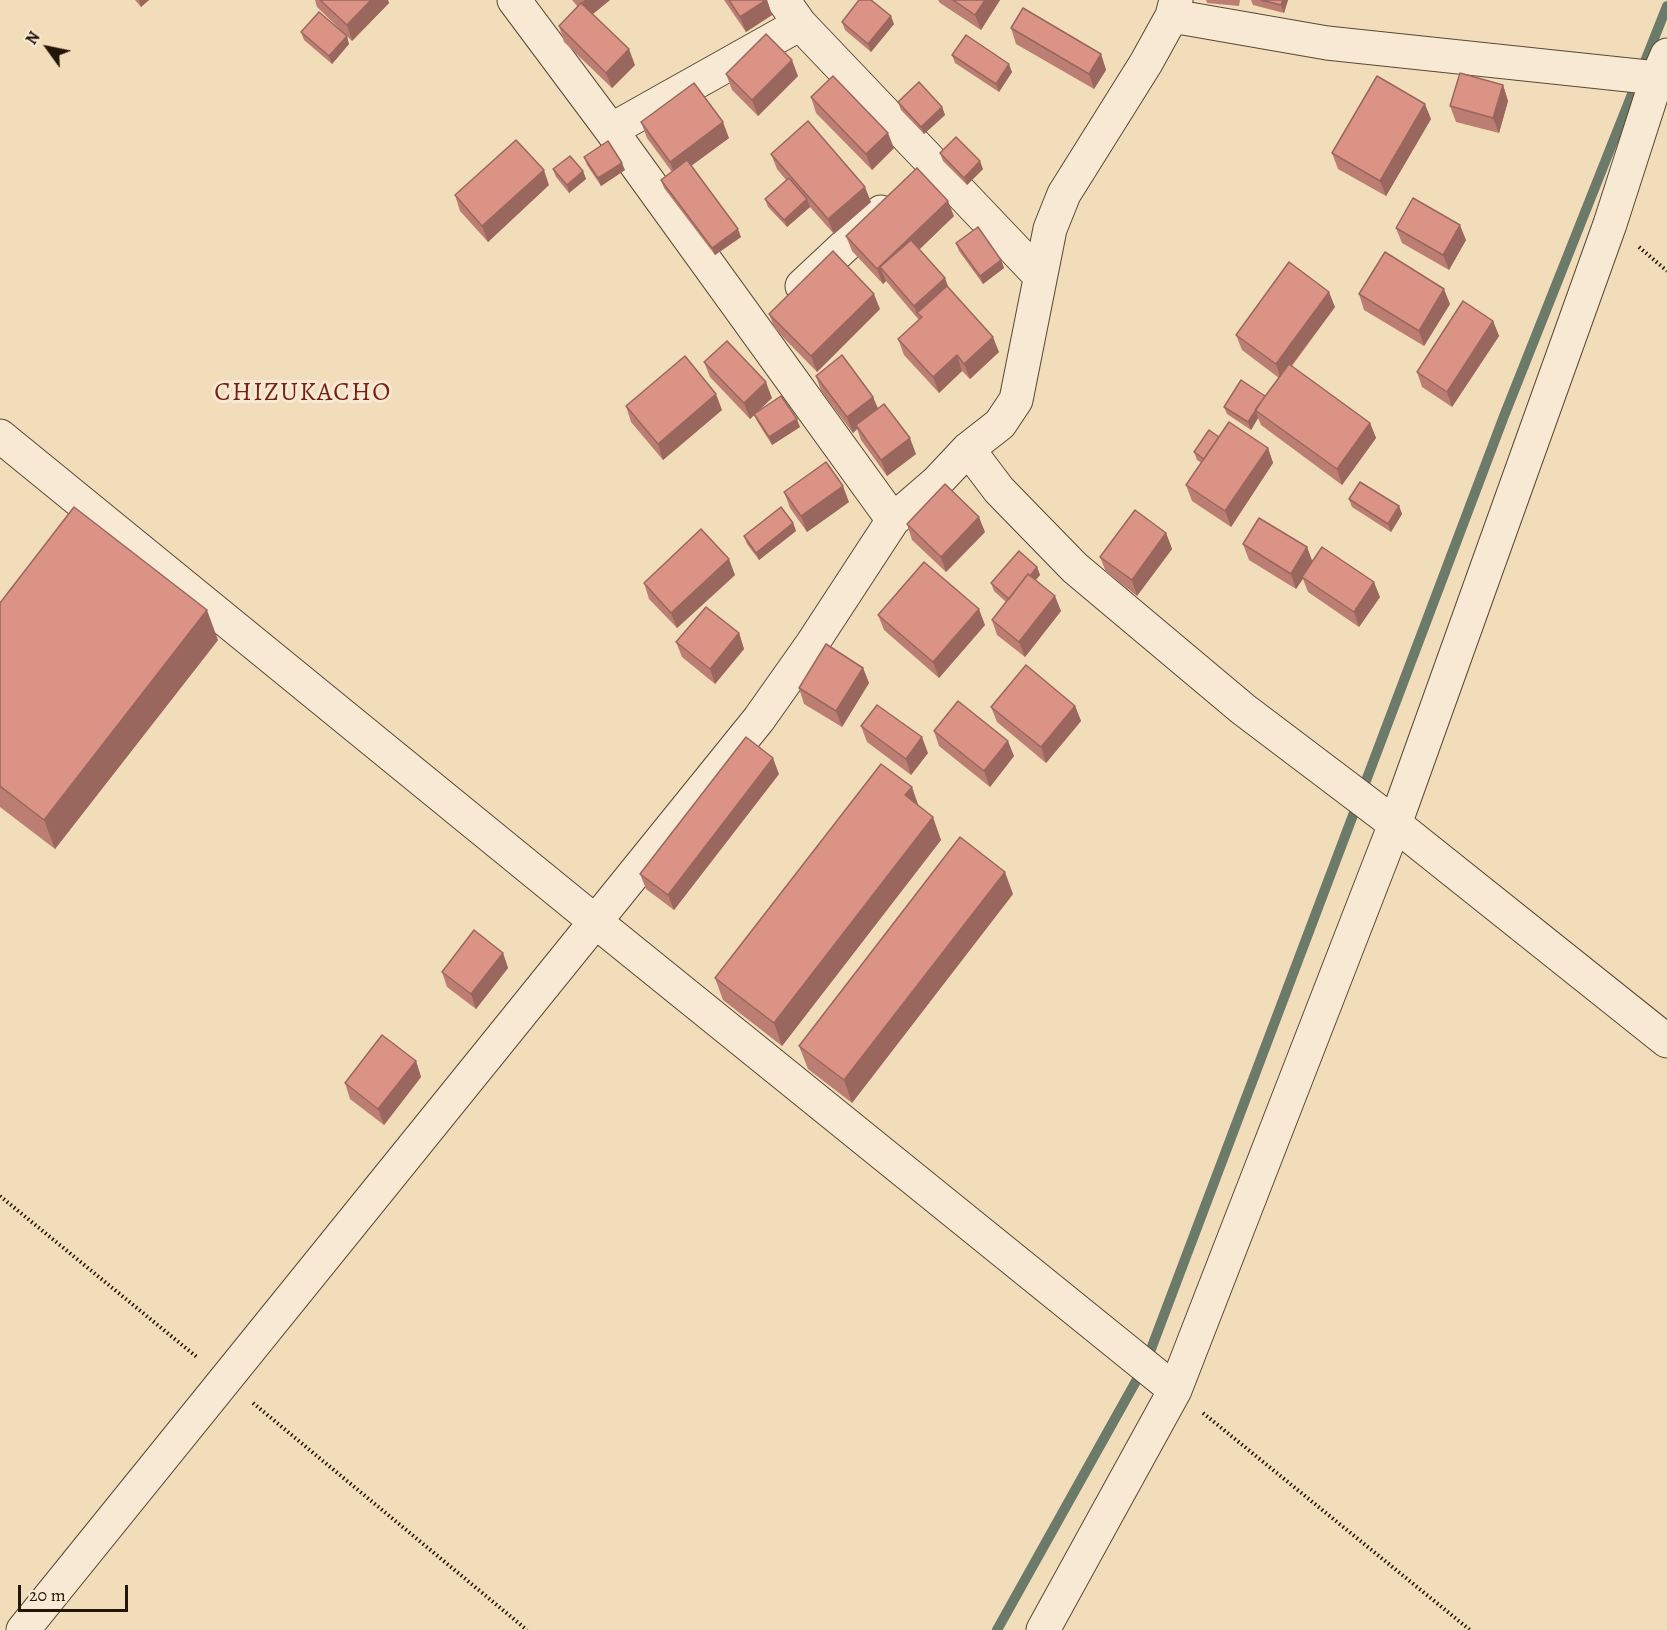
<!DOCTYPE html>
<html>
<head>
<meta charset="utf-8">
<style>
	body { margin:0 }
	#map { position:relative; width:1667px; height:1630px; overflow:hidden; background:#f2ddbb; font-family:Alegreya,serif }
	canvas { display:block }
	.north { position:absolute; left:18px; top:18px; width:60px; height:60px; -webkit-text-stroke:4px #f7e9d3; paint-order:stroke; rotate:303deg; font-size:16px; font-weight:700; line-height:24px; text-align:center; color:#241606 }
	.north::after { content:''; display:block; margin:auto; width:21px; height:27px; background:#241606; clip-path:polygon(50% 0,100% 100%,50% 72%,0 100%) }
	.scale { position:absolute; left:18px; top:1585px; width:110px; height:27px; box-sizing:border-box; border:3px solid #241606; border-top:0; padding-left:8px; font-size:18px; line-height:21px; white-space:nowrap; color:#241606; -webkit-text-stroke:4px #f7e9d3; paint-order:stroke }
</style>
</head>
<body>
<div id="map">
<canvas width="1667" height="1630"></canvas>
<div class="north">N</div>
<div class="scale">20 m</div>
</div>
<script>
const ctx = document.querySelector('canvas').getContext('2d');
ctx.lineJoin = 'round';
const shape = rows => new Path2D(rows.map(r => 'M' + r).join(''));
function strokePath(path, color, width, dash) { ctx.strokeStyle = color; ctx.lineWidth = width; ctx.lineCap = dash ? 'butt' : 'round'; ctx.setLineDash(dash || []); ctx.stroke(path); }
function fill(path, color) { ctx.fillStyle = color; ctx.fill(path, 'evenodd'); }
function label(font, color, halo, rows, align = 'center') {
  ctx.font = font + ' Alegreya,serif'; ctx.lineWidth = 6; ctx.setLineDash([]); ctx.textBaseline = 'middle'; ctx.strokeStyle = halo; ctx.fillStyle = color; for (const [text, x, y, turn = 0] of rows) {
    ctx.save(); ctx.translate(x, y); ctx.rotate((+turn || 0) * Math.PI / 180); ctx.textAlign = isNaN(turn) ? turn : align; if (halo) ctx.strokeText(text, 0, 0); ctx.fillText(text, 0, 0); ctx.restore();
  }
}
strokePath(shape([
	[997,1630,1145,1365,1504,416,1667,6]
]), '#6c7a69', 10);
const minor = shape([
	[514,0,611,130,893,520],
	[783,0,800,24,1040,276],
	[1172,16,1327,43,1657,78],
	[611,130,800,24],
	[802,286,881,212],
	[0,436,596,922,1175,1390],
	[968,449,999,490,1075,568,1243,709,1395,824,1667,1041],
	[23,1630,759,719,812,644,893,520,937,482,968,449,1000,424,1016,400,1050,229,1064,194,1146,63,1172,16,1176,0],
	[1043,1630,1175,1390,1395,824,1610,224,1657,78,1667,55]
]);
strokePath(minor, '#584833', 35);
strokePath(shape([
	[1639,247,1667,271],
	[0,1196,198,1358],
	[253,1403,527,1630],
	[1203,1413,1470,1630]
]), '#241606', 4, [1.5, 3]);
strokePath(minor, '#f7e9d3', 33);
fill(shape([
	[135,0,149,0,141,7],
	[315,0,388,0,389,3,352,41,317,7],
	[572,0,610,0,592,14,635,65,612,88,564,42,559,26,578,7],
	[724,0,767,0,772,15,746,32],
	[938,0,1000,0,981,30,940,3],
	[1206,0,1240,0,1239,6,1207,3],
	[1251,0,1288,0,1284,13,1253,5],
	[842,22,894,24,871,52,845,30],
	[1011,28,1101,54,1106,70,1094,89,1016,44],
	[301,32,349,44,332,64,304,40],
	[952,55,1012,72,999,92,955,63],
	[726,74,798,76,758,116,732,90],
	[1503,85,1508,101,1499,133,1456,122,1450,106],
	[811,97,894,148,872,170,816,113],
	[898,102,942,107,945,115,924,134,901,110],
	[1431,119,1386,196,1338,169,1332,153],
	[641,122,729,138,691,166,741,237,715,255,664,188,661,180,672,172,647,138],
	[940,153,983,169,967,185,943,161],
	[771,154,871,202,834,234,810,207,787,227,768,207,765,199,786,180,777,169],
	[584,157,625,170,601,186,587,165],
	[553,169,583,171,586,179,569,193,556,177],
	[549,185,488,242,460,211,455,195],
	[954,216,919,249,948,288,999,352,970,379,962,371,939,393,904,355,898,339,919,320,886,281,883,284,852,251,846,236],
	[1396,228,1466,240,1449,270,1402,243],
	[956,243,1001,260,1004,268,983,284,959,251],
	[1359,294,1450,304,1424,346,1364,310],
	[1335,307,1292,366,1370,423,1376,438,1342,485,1261,425,1258,418,1251,430,1227,414,1224,407,1265,397,1279,378,1242,350,1236,335],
	[880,309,817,372,775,329,769,314],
	[1493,321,1499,336,1452,407,1422,387,1417,372],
	[704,362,772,398,758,411,800,427,772,445,757,421,754,415,750,419,710,377],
	[816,376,873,397,878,408,916,454,887,476,861,440,857,429,853,433,821,391],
	[626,406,722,410,663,460,631,422],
	[1219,437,1268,448,1273,463,1231,527,1192,501,1186,485,1202,463,1197,460,1194,452],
	[784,492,849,502,807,532,790,508],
	[1349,499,1399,506,1402,514,1391,532,1352,507],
	[793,523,796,531,759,560,747,544,744,536],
	[907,524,985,532,946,572,912,540],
	[1166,533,1172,549,1137,596,1106,572,1100,557],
	[1243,544,1307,547,1312,562,1380,597,1359,627,1308,592,1303,579,1296,589,1249,560],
	[1037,567,1040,575,1036,580,1061,611,1025,657,997,635,992,620,1006,602,994,591,991,583],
	[735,575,677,628,649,599,644,583],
	[0,603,218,640,55,849,0,807],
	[878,615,985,625,939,678,884,630],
	[739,633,744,649,715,684,682,657,676,642],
	[863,668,869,683,842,727,804,704,799,688],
	[1075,706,1081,721,1046,763,997,722,991,707],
	[861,726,928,753,911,775,867,742],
	[934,731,1014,756,990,787,939,746],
	[779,774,674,910,646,889,640,874],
	[918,805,941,840,782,1046,723,1000,715,978],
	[1013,894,852,1103,808,1069,799,1046],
	[503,953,508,968,476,1009,447,987,442,972],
	[416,1061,421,1077,384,1125,350,1099,345,1083]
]), '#bc7e72');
fill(shape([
	[139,0,149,0,141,7],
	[371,0,388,0,389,3,352,41,347,25],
	[585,0,610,0,587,19,581,3],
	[766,0,767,0,772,15,746,32,740,17],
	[985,0,1000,0,981,30,975,15],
	[1283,0,1288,0,1284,13,1281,5],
	[891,16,894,24,871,52,868,44],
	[347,36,349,44,332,64,329,56],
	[629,49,635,65,612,88,606,73],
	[1101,54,1106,70,1094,89,1089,74],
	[792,60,798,76,758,116,752,100],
	[1009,64,1012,72,999,92,996,84],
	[1503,85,1508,101,1499,133,1493,118],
	[1425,104,1431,119,1386,196,1380,181],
	[942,107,945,115,924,134,921,127],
	[723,122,729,138,676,177,670,162],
	[888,133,894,148,872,170,866,154],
	[980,161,983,169,967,185,964,178],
	[622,163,625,170,601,186,598,178],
	[544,170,549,185,488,242,482,226],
	[583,171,586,179,569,193,567,185],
	[865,187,871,202,834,234,828,219],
	[807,199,810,207,787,227,784,220],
	[948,201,954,216,890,278,880,267,886,281,883,284,877,269],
	[1460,225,1466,240,1449,270,1443,255],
	[738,229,741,237,715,255,712,248],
	[1001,260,1004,268,983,284,980,276],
	[945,278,951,294,917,313,920,321,914,306],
	[1444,289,1450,304,1424,346,1419,331],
	[1329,292,1335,307,1281,379,1276,364],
	[874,294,880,309,817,372,811,356],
	[1493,321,1499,336,1452,407,1447,392],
	[993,337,999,352,970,379,964,364],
	[957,355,962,371,939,393,933,377],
	[766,382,772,398,750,419,744,403],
	[716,394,722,410,663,460,658,444],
	[873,397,879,412,856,425,857,429,853,433,847,417],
	[1256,410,1258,418,1251,430,1248,422],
	[797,419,800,427,772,445,769,437],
	[1370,423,1376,438,1342,485,1337,469],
	[910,438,916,454,887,476,881,460],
	[1268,448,1273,463,1231,527,1225,511],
	[843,486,849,502,807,532,801,516],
	[1399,506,1402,514,1391,532,1388,524],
	[979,517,985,532,946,572,941,557],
	[793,523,796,531,759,560,756,553],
	[1166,533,1172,549,1137,596,1132,580],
	[1307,547,1313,563,1296,589,1291,574],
	[729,559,735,575,677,628,671,613],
	[1037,567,1040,575,1012,607,1009,600],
	[1374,582,1380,597,1359,627,1354,612],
	[1055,596,1061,611,1025,657,1019,642],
	[979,609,985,625,939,678,933,662],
	[207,610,218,640,55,849,44,820],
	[739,633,744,649,715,684,710,669],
	[863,668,869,683,842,727,836,711],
	[1075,706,1081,721,1046,763,1041,747],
	[922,737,928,753,911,775,906,759],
	[1008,741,1014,756,990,787,984,771],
	[773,758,779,774,674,910,668,895],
	[912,787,920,810,905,795],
	[933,817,941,840,782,1046,774,1023],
	[1005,872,1013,894,852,1103,844,1080],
	[503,953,508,968,476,1009,471,994],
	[416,1061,421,1077,384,1125,378,1109]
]), '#99675d');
const building = shape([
	[320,0,371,0,347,25,320,0],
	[729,0,766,0,740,17,729,0],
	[859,0,871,0,891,16,868,44,842,22,859,0],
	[953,0,985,0,975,15,953,0],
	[1261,0,1283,0,1281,5,1261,0],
	[581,3,629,49,606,73,559,26,581,3],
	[1023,8,1101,54,1089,74,1011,28,1023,8],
	[319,12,347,36,329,56,301,32,319,12],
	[766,34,792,60,752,100,726,74,766,34],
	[966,35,1009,64,996,84,952,55,966,35],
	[1460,73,1503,85,1493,118,1450,106,1460,73],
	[833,76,888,133,866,154,811,97,833,76],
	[1377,76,1425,104,1380,181,1332,153,1377,76],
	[919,82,942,107,921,127,898,102,919,82],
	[694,83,723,122,670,162,641,122,694,83],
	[808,121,865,187,828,219,771,154,808,121],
	[956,137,980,161,964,178,940,153,956,137],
	[516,140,544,170,482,226,455,195,516,140],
	[608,141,622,163,598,178,584,157,608,141],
	[570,156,583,171,567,185,553,169,570,156],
	[687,160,738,229,712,248,661,180,687,160],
	[917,168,948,201,877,269,846,236,917,168],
	[789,178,807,199,784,220,765,199,789,178],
	[1413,198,1460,225,1443,255,1396,228,1413,198],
	[978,227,1001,260,980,276,956,243,978,227],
	[911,240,945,278,914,306,880,267,911,240],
	[833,251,874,294,811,356,769,314,833,251],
	[1385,252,1444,289,1419,331,1359,294,1385,252],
	[1289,262,1329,292,1276,364,1236,335,1289,262],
	[947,286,993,337,964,364,957,355,933,377,898,339,922,317,917,313,947,286],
	[1463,301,1493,321,1447,392,1417,372,1463,301],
	[727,341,766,382,744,403,704,362,727,341],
	[842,355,873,397,847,417,816,376,842,355],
	[685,356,716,394,658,444,626,406,685,356],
	[1289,364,1370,423,1337,469,1255,410,1289,364],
	[1241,380,1265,396,1248,422,1224,407,1241,380],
	[781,396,797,419,769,437,754,414,781,396],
	[884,404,910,438,881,460,856,425,884,404],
	[1229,422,1268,448,1225,511,1186,485,1229,422],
	[1209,430,1219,437,1204,459,1194,452,1209,430],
	[826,462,843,486,801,516,784,492,826,462],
	[1360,482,1399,506,1388,524,1349,499,1360,482],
	[945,484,979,517,941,557,907,524,945,484],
	[74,507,207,610,44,820,0,786,0,603,74,507],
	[781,507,793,523,756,553,744,536,781,507],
	[1135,510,1166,533,1132,580,1100,557,1135,510],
	[1259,518,1307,547,1291,574,1243,544,1259,518],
	[701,529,729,559,671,613,644,583,701,529],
	[1322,547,1374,582,1354,612,1302,577,1322,547],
	[1019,551,1037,567,1030,576,1028,574,1009,599,991,583,1019,551],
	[924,562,979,609,933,662,878,615,924,562],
	[1028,574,1055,596,1019,642,992,620,1028,574],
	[706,607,739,633,710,669,676,642,706,607],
	[826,644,863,668,836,711,799,688,826,644],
	[1026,665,1075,706,1041,747,991,707,1026,665],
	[958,701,1008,741,984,771,934,731,958,701],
	[877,705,922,737,906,759,861,726,877,705],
	[746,737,773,758,668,895,640,874,746,737],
	[881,764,912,787,905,795,933,817,774,1023,715,978,881,764],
	[960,837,1005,872,844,1080,799,1046,960,837],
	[474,930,503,953,471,994,442,972,474,930],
	[382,1035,416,1061,378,1109,345,1083,382,1035]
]);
fill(building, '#db9385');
strokePath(building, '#99675d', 1.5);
ctx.letterSpacing = '1.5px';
label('26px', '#7a1f14', '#f7e9d3', [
	["CHIZUKACHO",303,394]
]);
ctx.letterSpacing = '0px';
</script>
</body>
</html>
